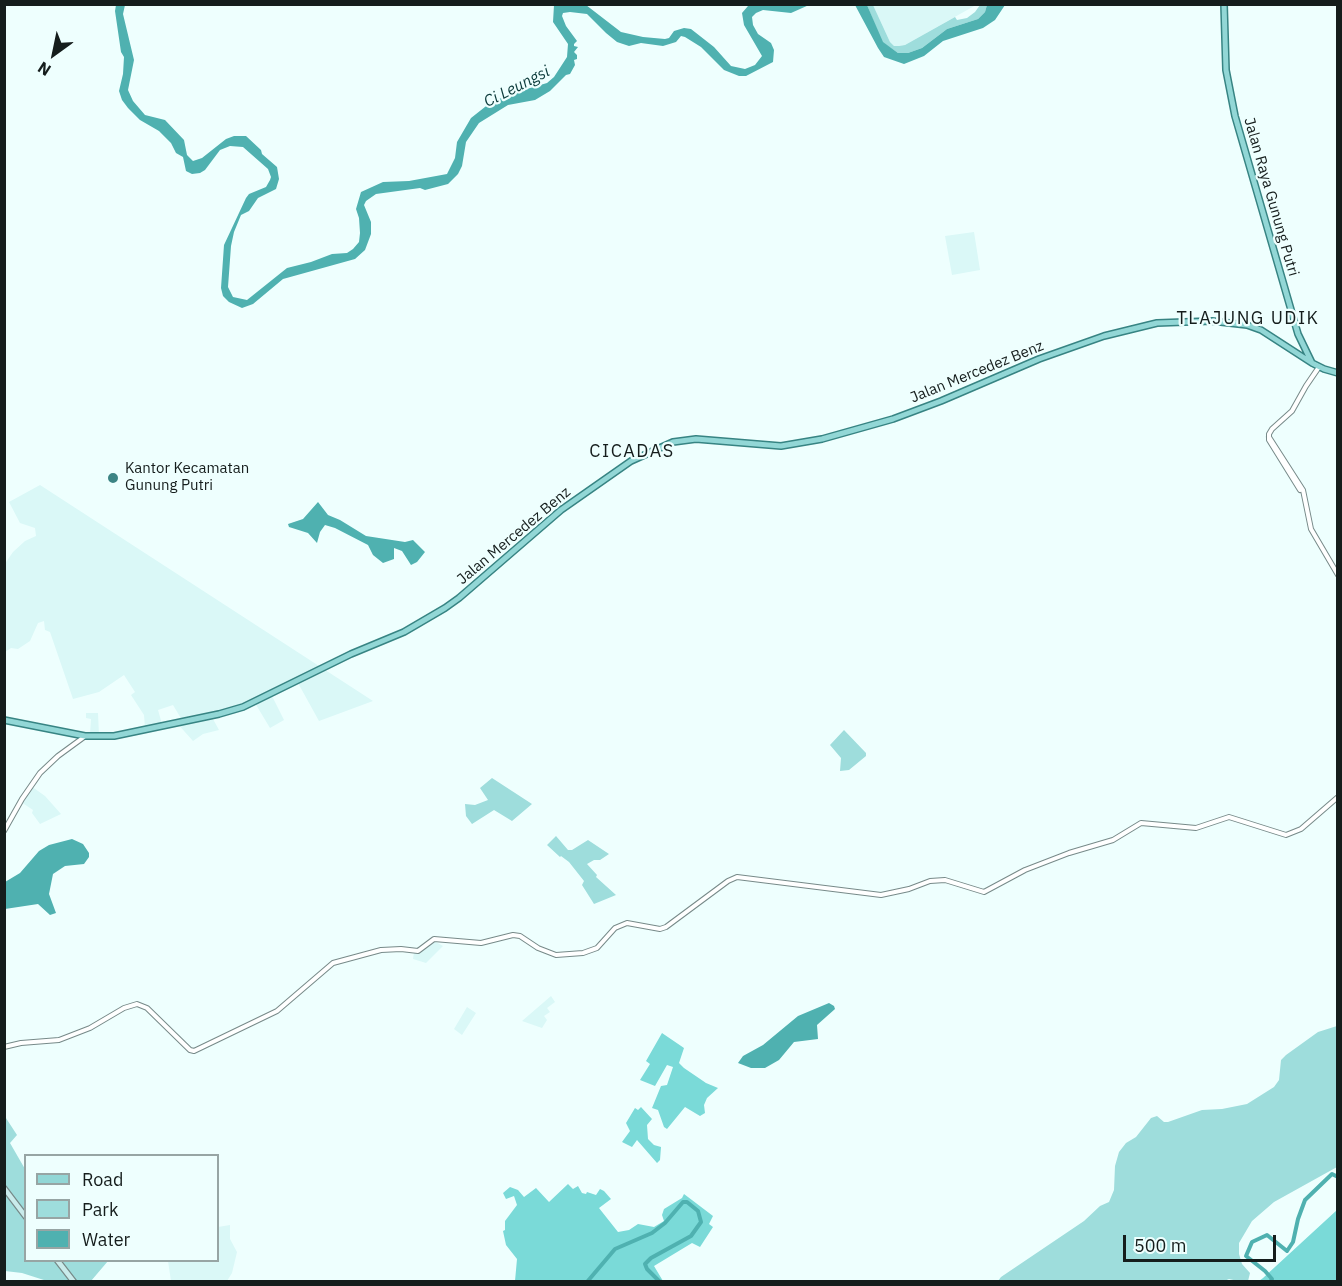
<!DOCTYPE html>
<html>
<head>
<meta charset="utf-8">
<style>
	body { margin:0 }
	#map { position:relative; width:1342px; height:1286px; overflow:hidden; background:#eefffe; font-family:"IBM Plex Sans",sans-serif }
	canvas { display:block }
	.frame { position:absolute; inset:0; border:6px solid #151d1c; pointer-events:none }
	.legend { position:absolute; left:24px; top:1154px; width:195px; height:108px; box-sizing:border-box; background:#eefffe; border:2px solid #97a5a4; margin:0; padding:8px 10px; list-style:none; font-size:18px; color:#151d1c }
	.legend li { display:flex; align-items:center; gap:12px; height:30px }
	.legend b { width:30px; border:2px solid #97a5a4 }
	.north { position:absolute; left:24px; top:24px; width:60px; height:60px; -webkit-text-stroke:4px #eefffe; paint-order:stroke; rotate:213deg; font-size:16px; font-weight:700; line-height:24px; text-align:center; color:#151d1c }
	.north::after { content:''; display:block; margin:auto; width:21px; height:27px; background:#151d1c; clip-path:polygon(50% 0,100% 100%,50% 72%,0 100%) }
	.scale { position:absolute; left:1123px; top:1235px; width:153px; height:27px; box-sizing:border-box; border:3px solid #151d1c; border-top:0; padding-left:8px; font-size:18px; line-height:21px; white-space:nowrap; color:#151d1c; -webkit-text-stroke:4px #eefffe; paint-order:stroke }
</style>
</head>
<body>
<div id="map">
<canvas width="1342" height="1286"></canvas>
<div class="frame"></div>
<ul class="legend">
<li><b style="height:8px;background:#92d7d6"></b>Road</li>
<li><b style="height:16px;background:#9edddc"></b>Park</li>
<li><b style="height:16px;background:#4fb1b0"></b>Water</li>
</ul>
<div class="north">N</div>
<div class="scale">500 m</div>
</div>
<script>
const ctx = document.querySelector('canvas').getContext('2d');
ctx.lineJoin = 'round';
function fill(path, color) { ctx.fillStyle = color; ctx.fill(path, 'evenodd'); }
const shape = rows => new Path2D(rows.map(r => 'M' + r).join(''));
function strokePath(path, color, width, dash) { ctx.strokeStyle = color; ctx.lineWidth = width; ctx.lineCap = dash ? 'butt' : 'round'; ctx.setLineDash(dash || []); ctx.stroke(path); }
function label(font, color, halo, rows, align = 'center') {
  ctx.font = font + ' "IBM Plex Sans",sans-serif'; ctx.lineWidth = 4.5; ctx.setLineDash([]); ctx.textBaseline = 'middle'; ctx.strokeStyle = halo; ctx.fillStyle = color; for (const [text, x, y, turn = 0] of rows) {
    ctx.save(); ctx.translate(x, y); ctx.rotate((+turn || 0) * Math.PI / 180); ctx.textAlign = isNaN(turn) ? turn : align; if (halo) ctx.strokeText(text, 0, 0); ctx.fillText(text, 0, 0); ctx.restore();
  }
}
fill(shape([
	[873,5,976,5,905,45,899,46,894,46,890,42],
	[974,232,980,270,952,275,945,236],
	[40,485,373,701,319,721,298,683,271,694,284,720,270,728,255,703,239,712,213,719,219,730,203,734,193,741,176,722,182,720,173,705,158,710,162,724,145,728,144,715,131,695,135,692,124,675,99,692,73,699,50,632,45,630,44,621,38,623,30,641,18,649,11,648,5,652,4,565,13,552,25,541,36,536,35,528,20,523,9,502],
	[86,713,98,713,99,735,90,734,91,719,86,718],
	[31,786,45,796,61,814,40,824,32,813,33,810,21,802],
	[434,941,443,946,426,963,413,959,414,952,418,953],
	[551,996,555,1002,547,1008,550,1012,544,1016,547,1020,542,1028,522,1021],
	[467,1007,476,1013,462,1035,454,1029],
	[230,1225,230,1239,237,1252,232,1273,227,1281,171,1281,168,1261,218,1260,218,1227]
]), '#daf8f7');
fill(shape([
	[867,5,873,5,890,42,894,46,899,46,905,45,955,17,957,20,967,18,975,12,980,5,987,5,985,12,978,19,947,29,922,48,908,53,898,53,882,42],
	[844,730,866,753,866,756,849,770,840,771,841,758,830,745],
	[492,778,532,804,512,821,494,810,472,824,466,816,465,804,475,805,488,800,480,788],
	[556,836,568,850,572,850,588,840,609,854,600,860,594,860,587,864,597,875,596,877,616,895,594,904,582,885,584,881,569,862,561,856,560,857,547,845],
	[1337,1026,1337,1167,1274,1202,1252,1221,1239,1243,1239,1254,1242,1264,1250,1273,1248,1281,1238,1281,1229,1279,1222,1282,998,1281,1001,1277,1084,1221,1100,1206,1109,1202,1114,1190,1115,1166,1119,1152,1126,1143,1136,1137,1151,1118,1157,1116,1164,1122,1168,1122,1202,1110,1222,1109,1247,1104,1274,1087,1279,1080,1281,1060,1286,1055,1318,1032],
	[4,1115,17,1135,10,1143,25,1169,26,1260,108,1261,91,1281,47,1281,22,1273,5,1271]
]), '#9edddc');
fill(shape([
	[662,1033,684,1048,679,1063,684,1068,706,1083,718,1088,707,1098,704,1105,705,1113,700,1116,685,1107,667,1129,664,1127,658,1110,652,1108,661,1086,667,1085,673,1067,667,1065,655,1086,640,1080,650,1064,646,1061],
	[641,1107,652,1119,647,1125,648,1139,654,1145,661,1147,660,1160,657,1163,637,1140,632,1147,622,1142,630,1131,626,1123,635,1108,638,1110],
	[568,1184,573,1189,578,1186,582,1193,586,1194,587,1192,596,1195,600,1189,604,1191,611,1199,599,1208,618,1232,629,1230,638,1224,654,1227,664,1221,662,1215,664,1209,682,1198,684,1194,713,1216,709,1224,713,1227,700,1247,692,1243,654,1266,663,1281,515,1281,517,1259,506,1245,503,1231,505,1230,505,1221,517,1205,514,1196,506,1199,503,1193,510,1187,518,1190,524,1197,536,1188,549,1202],
	[1337,1210,1337,1281,1259,1281,1263,1278]
]), '#7adad8');
fill(shape([
	[753,4,809,5,791,13,763,10,756,13,752,17,753,25,758,34,771,43,774,50,773,62,746,76,739,76,724,70,701,47,685,37,681,36,676,42,663,46,641,43,629,46,617,42,606,33,587,14,570,12,563,13,562,16,566,26,577,41,574,44,574,46,578,47,574,52,577,55,577,59,574,60,575,65,570,74,566,75,550,91,535,100,508,105,479,123,466,142,462,166,458,174,448,184,425,190,420,188,376,194,366,201,364,205,371,222,371,234,365,250,355,259,283,279,253,304,242,308,229,302,223,296,221,288,224,245,246,198,249,194,266,187,270,180,271,177,268,169,243,147,230,146,220,150,205,170,200,173,192,174,186,171,183,157,176,153,171,143,159,131,140,120,128,108,122,100,119,91,123,74,124,57,121,52,115,11,116,5,125,5,123,14,134,60,128,90,133,101,145,115,165,120,184,140,187,155,193,161,202,158,226,139,234,136,246,136,261,150,262,154,277,167,279,179,276,189,258,198,249,211,241,215,234,232,231,246,228,287,233,297,247,300,287,268,311,262,332,254,347,253,353,249,359,242,360,233,359,218,356,209,361,192,383,182,409,181,447,174,455,158,457,142,471,118,490,103,513,93,547,83,554,77,567,57,568,44,553,22,554,5,586,5,621,32,643,37,665,39,669,38,674,31,684,28,691,29,714,47,731,66,745,69,755,65,762,56,744,25,742,13,748,6],
	[855,5,867,5,883,42,898,53,908,53,922,48,947,29,978,19,985,12,987,5,1005,5,995,20,983,28,943,41,924,56,904,64,884,57,878,48],
	[318,502,328,515,340,520,366,536,405,542,413,540,425,552,417,562,411,565,402,551,394,548,394,559,383,563,373,555,368,545,335,528,325,525,320,532,317,543,308,533,289,527,288,524,303,519],
	[72,839,83,844,89,853,89,857,84,864,65,866,53,874,49,894,56,913,50,915,38,904,5,909,5,882,20,873,39,851,49,845],
	[829,1003,834,1006,835,1009,817,1025,818,1039,794,1042,779,1060,765,1068,751,1068,738,1063,743,1056,763,1045,798,1016]
]), '#4fb1b0');
strokePath(shape([
	[587,1282,615,1249,652,1233,665,1223,683,1202,687,1202,698,1211,701,1222,691,1236,651,1258,645,1264,647,1269,660,1282],
	[1270,1282,1272,1279,1265,1271,1246,1256,1252,1242,1267,1235,1287,1251,1293,1242,1298,1219,1305,1200,1332,1174,1338,1177]
]), '#4fb1b0', 4);
const tertiary = shape([
	[1269,437,1303,490,1311,529,1338,575],
	[1300,490,1269,440,1269,434,1272,429,1292,411,1306,386,1319,367],
	[4,831,22,799,40,773,58,756,84,737],
	[4,1047,21,1043,59,1040,90,1028,124,1008,137,1004,147,1008,190,1050,194,1051,277,1011,333,963,381,950,401,949,418,951,434,939,481,943,513,935,520,936,538,948,556,955,583,953,597,948,615,928,627,923,660,929,666,927,728,881,737,877,881,895,909,889,930,881,945,880,984,892,1025,870,1069,853,1113,840,1141,823,1196,828,1229,817,1286,835,1301,829,1338,797]
]);
const secondary = shape([
	[4,1188,26,1217],
	[57,1260,74,1282]
]);
const primary = shape([
	[1224,4,1226,70,1235,116,1298,334,1312,363,1324,369,1338,373],
	[4,720,85,736,114,736,219,714,243,707,351,654,404,632,445,608,459,598,561,510,631,461,673,442,696,439,781,446,822,439,893,419,941,401,1039,359,1104,336,1157,323,1212,321,1247,325,1261,330,1312,363]
]);
strokePath(tertiary, '#778a89', 6);
strokePath(secondary, '#778a89', 7);
strokePath(primary, '#378483', 8);
strokePath(tertiary, '#fff', 4);
strokePath(secondary, '#c9ebeb', 4.5);
strokePath(primary, '#92d7d6', 5);
for (const [x, y, r, color] of [
	[113,478,6,"#3c8484"]
]) { const dot = new Path2D(); dot.arc(x, y, r, 0, 2 * Math.PI); ctx.fillStyle = color; ctx.fill(dot); strokePath(dot, '#eefffe', 2); }
label('15px', '#151d1c', '#eefffe', [
	["Jalan Raya Gunung Putri",1271,197,74],
	["Jalan Mercedez Benz",977,372,-22],
	["Jalan Mercedez Benz",514,536,-40]
]);
label('15px', '#151d1c', '#eefffe', [
	["Kantor Kecamatan",125,469],
	["Gunung Putri",125,486]
], 'left');
label('italic 16px', '#0c3b3b', '#eefffe', [
	["Ci Leungsi",517,87,-27]
]);
ctx.letterSpacing = '1.5px';
label('18px', '#151d1c', '#eefffe', [
	["TLAJUNG UDIK",1248,319],
	["CICADAS",632,452]
]);
ctx.letterSpacing = '0px';
</script>
</body>
</html>
